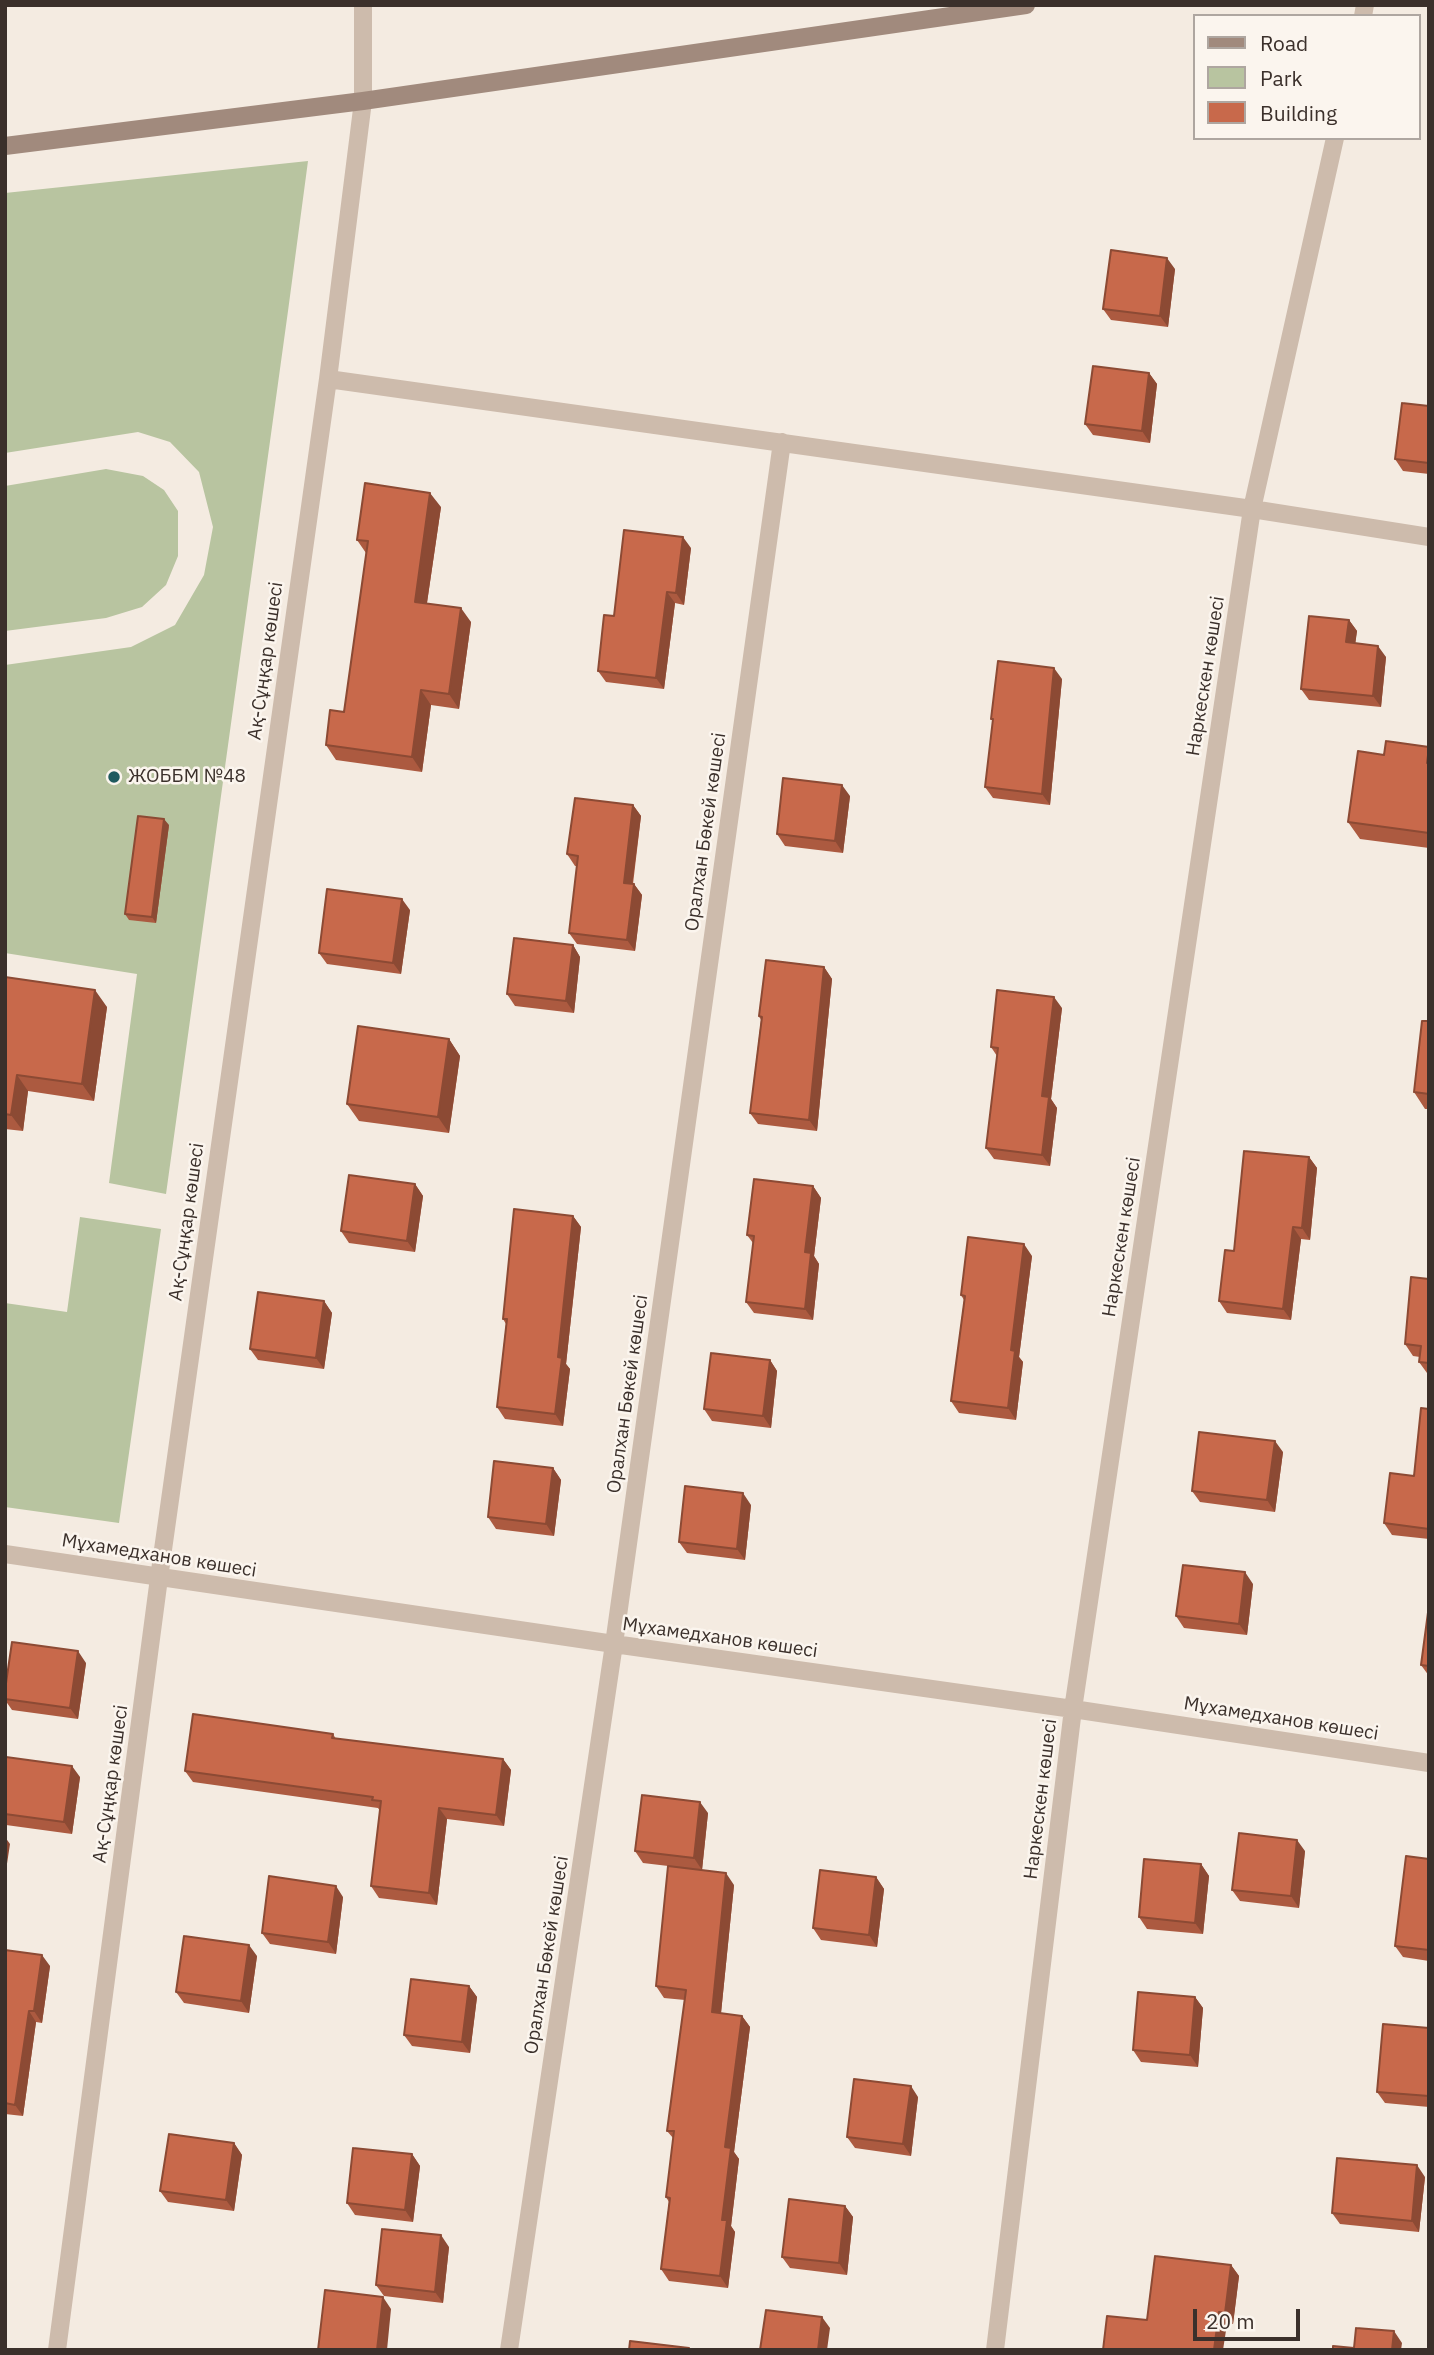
<!DOCTYPE html>
<html>
<head>
<meta charset="utf-8">
<style>
	body { margin:0 }
	#map { position:relative; width:1434px; height:2355px; overflow:hidden; background:#f4ebe1; font-family:"IBM Plex Sans",sans-serif }
	canvas { display:block }
	.frame { position:absolute; inset:0; border:7px solid #3b302b; pointer-events:none }
	.legend { position:absolute; left:1193px; top:14px; width:228px; height:126px; box-sizing:border-box; background:#fbf5ee; border:2px solid #aea6a0; margin:0; padding:9px 12px; list-style:none; font-size:21px; color:#3b302b }
	.legend li { display:flex; align-items:center; gap:14px; height:35px }
	.legend b { width:35px; border:2px solid #aea6a0 }
	.scale { position:absolute; left:1193px; top:2309px; width:107px; height:32px; box-sizing:border-box; border:4px solid #3b302b; border-top:0; padding-left:9px; font-size:21px; line-height:24px; white-space:nowrap; color:#3b302b; -webkit-text-stroke:5px #fbf5ee; paint-order:stroke }
</style>
</head>
<body>
<div id="map">
<canvas width="1434" height="2355"></canvas>
<div class="frame"></div>
<ul class="legend">
<li><b style="height:9px;background:#a18a7d"></b>Road</li>
<li><b style="height:19px;background:#b8c4a0"></b>Park</li>
<li><b style="height:19px;background:#c8694b"></b>Building</li>
</ul>
<div class="scale">20 m</div>
</div>
<script>
const ctx = document.querySelector('canvas').getContext('2d');
ctx.lineJoin = 'round';
function fill(path, color) { ctx.fillStyle = color; ctx.fill(path, 'evenodd'); }
const shape = rows => new Path2D(rows.map(r => 'M' + r).join(''));
function strokePath(path, color, width, dash) { ctx.strokeStyle = color; ctx.lineWidth = width; ctx.lineCap = dash ? 'butt' : 'round'; ctx.setLineDash(dash || []); ctx.stroke(path); }
function label(font, color, halo, rows, align = 'center') {
  ctx.font = font + ' "IBM Plex Sans",sans-serif'; ctx.lineWidth = 5; ctx.setLineDash([]); ctx.textBaseline = 'middle'; ctx.strokeStyle = halo; ctx.fillStyle = color; for (const [text, x, y, turn = 0] of rows) {
    ctx.save(); ctx.translate(x, y); ctx.rotate((+turn || 0) * Math.PI / 180); ctx.textAlign = isNaN(turn) ? turn : align; if (halo) ctx.strokeText(text, 0, 0); ctx.fillText(text, 0, 0); ctx.restore();
  }
}
fill(shape([
	[308,161,288,311,166,1194,109,1183,137,974,5,953,5,665,131,647,175,625,204,575,213,527,199,472,170,442,138,432,5,453,5,193],
	[106,469,143,476,164,490,178,511,178,556,166,585,142,607,106,618,5,631,5,486],
	[80,1217,161,1229,119,1523,5,1507,5,1303,67,1312]
]), '#b8c4a0');
strokePath(shape([
	[1363,16,1365,5],
	[328,379,1252,509,1429,537],
	[5,1554,614,1644,1073,1709,1429,1763],
	[57,2350,159,1578,328,379,363,101,363,5],
	[509,2350,614,1644,782,442],
	[995,2350,1073,1709,1252,509,1335,138]
]), '#cdbbac', 18);
strokePath(shape([
	[5,146,363,101,1026,5]
]), '#a18a7d', 18);
fill(shape([
	[1175,269,1168,327,1111,320,1103,309],
	[1149,373,1157,384,1150,443,1093,435,1085,424],
	[1429,406,1429,474,1403,471,1395,459],
	[441,507,427,603,471,622,459,709,431,705,422,772,336,760,326,745,344,712,366,553,357,540],
	[691,548,684,605,675,603,664,689,606,682,598,671,614,616],
	[1349,620,1357,631,1355,643,1386,657,1381,707,1309,700,1301,689],
	[1062,679,1050,805,993,798,985,787,993,721,991,719],
	[1429,747,1429,848,1360,839,1348,822,1384,755],
	[850,796,843,853,785,846,777,834],
	[633,805,641,816,633,884,634,884,642,895,635,951,577,944,569,933,577,866,575,866,567,854],
	[169,825,156,923,129,920,125,914],
	[410,910,401,974,327,964,319,953],
	[573,945,580,957,574,1013,515,1006,507,994],
	[824,967,832,979,817,1131,758,1124,750,1113,761,1020,759,1016],
	[5,977,107,1007,94,1101,28,1091,23,1131,5,1129],
	[1062,1008,1051,1099,1057,1108,1050,1166,994,1159,986,1148,997,1056,991,1047],
	[1429,1021,1429,1109,1425,1109,1414,1092],
	[449,1039,460,1056,449,1133,359,1121,347,1104],
	[1309,1157,1317,1168,1310,1240,1301,1239,1291,1320,1227,1313,1219,1301,1234,1251],
	[415,1184,423,1196,415,1252,349,1243,341,1231],
	[813,1186,821,1198,814,1256,819,1264,813,1320,754,1313,746,1302,753,1243,747,1235],
	[573,1216,581,1227,566,1364,570,1369,563,1426,505,1419,497,1407,506,1324,503,1319],
	[1032,1256,1019,1357,1023,1362,1016,1420,959,1413,951,1401,964,1300,961,1295],
	[1429,1279,1429,1373,1427,1373,1419,1362,1420,1357,1413,1356,1405,1344],
	[324,1301,332,1313,324,1369,258,1360,250,1349],
	[770,1360,777,1371,771,1428,712,1421,704,1409],
	[1429,1409,1429,1539,1392,1535,1384,1523,1414,1476],
	[1283,1452,1275,1512,1200,1502,1192,1491],
	[553,1468,561,1480,554,1536,496,1529,488,1517],
	[751,1505,745,1560,687,1553,679,1542],
	[1253,1584,1247,1635,1184,1628,1176,1616],
	[1429,1605,1429,1676,1421,1665],
	[86,1663,78,1719,12,1710,5,1700,5,1690],
	[333,1734,336,1739,503,1759,511,1770,504,1826,447,1819,437,1905,379,1898,371,1886,380,1811,378,1808,193,1782,185,1771],
	[5,1763,80,1777,72,1834,6,1825,5,1823],
	[708,1813,702,1870,643,1863,635,1851],
	[1305,1851,1299,1908,1240,1901,1232,1890],
	[1429,1859,1429,1961,1403,1957,1395,1946],
	[1201,1864,1209,1876,1203,1934,1147,1929,1139,1917],
	[876,1877,884,1889,877,1947,821,1940,813,1928],
	[734,1885,721,2013,742,2016,750,2027,734,2152,739,2159,731,2226,735,2232,728,2288,669,2281,661,2269,669,2202,666,2197,673,2138,667,2131,685,2000,664,1998,656,1986],
	[343,1897,336,1954,270,1944,262,1933],
	[5,1950,50,1966,42,2023,36,2022,23,2116,5,2114],
	[257,1956,249,2013,184,2003,176,1992],
	[469,1986,477,1997,470,2053,412,2046,404,2035],
	[1195,1997,1203,2008,1198,2067,1141,2062,1133,2050],
	[1429,2028,1429,2107,1385,2103,1377,2092],
	[918,2097,911,2156,855,2148,847,2137],
	[234,2143,242,2155,234,2211,168,2202,160,2191],
	[412,2154,420,2166,413,2222,355,2215,347,2203],
	[1425,2177,1419,2232,1340,2224,1332,2213],
	[845,2206,853,2217,847,2275,790,2268,782,2257],
	[449,2247,443,2303,384,2296,376,2285],
	[1231,2265,1239,2276,1233,2324,1147,2320]
]), '#ac5a40');
fill(shape([
	[1167,258,1175,269,1168,327,1160,316],
	[1149,373,1157,384,1150,443,1142,431],
	[430,493,441,507,425,616,415,602],
	[683,537,691,548,684,605,676,593],
	[667,592,675,603,664,689,656,678],
	[461,608,471,622,459,709,449,694],
	[1349,620,1357,631,1354,654,1346,642],
	[1378,646,1386,657,1381,707,1373,696],
	[1054,668,1062,679,1050,805,1042,794],
	[421,690,431,705,422,772,412,757],
	[842,785,850,796,843,853,835,841],
	[633,805,641,816,631,894,624,883],
	[164,819,169,825,156,923,152,917],
	[634,884,642,895,635,951,627,940],
	[402,899,410,910,401,974,393,963],
	[573,945,580,957,574,1013,566,1001],
	[824,967,832,979,817,1131,809,1120],
	[95,990,107,1007,94,1101,82,1084],
	[1054,997,1062,1008,1051,1099,1057,1108,1050,1166,1042,1155,1042,1096],
	[449,1039,460,1056,449,1133,438,1117],
	[17,1075,28,1091,23,1131,11,1115],
	[1309,1157,1317,1168,1310,1240,1302,1228],
	[415,1184,423,1196,415,1252,407,1241],
	[813,1186,821,1198,814,1256,819,1264,813,1320,805,1309,805,1252],
	[573,1216,581,1227,566,1364,570,1369,563,1426,555,1414,558,1357],
	[1293,1227,1301,1239,1291,1320,1283,1309],
	[1024,1244,1032,1256,1019,1357,1023,1362,1016,1420,1008,1408,1011,1350],
	[324,1301,332,1313,324,1369,316,1358],
	[770,1360,777,1371,771,1428,763,1416],
	[1275,1441,1283,1452,1275,1512,1267,1500],
	[553,1468,561,1480,554,1536,546,1524],
	[743,1493,751,1505,745,1560,737,1549],
	[1245,1572,1253,1584,1247,1635,1239,1624],
	[78,1651,86,1663,78,1719,70,1708],
	[503,1759,511,1770,504,1826,496,1815],
	[72,1766,80,1777,72,1834,64,1822],
	[700,1802,708,1813,702,1870,694,1858],
	[439,1808,447,1819,437,1905,429,1893],
	[5,1837,10,1844,5,1877],
	[1297,1840,1305,1851,1299,1908,1291,1896],
	[1201,1864,1209,1876,1203,1934,1195,1923],
	[726,1873,734,1885,720,2023,712,2012],
	[876,1877,884,1889,877,1947,869,1935],
	[336,1886,343,1897,336,1954,328,1942],
	[249,1945,257,1956,249,2013,241,2001],
	[42,1955,50,1966,42,2023,34,2011],
	[469,1986,477,1997,470,2053,462,2042],
	[1195,1997,1203,2008,1198,2067,1190,2055],
	[29,2011,36,2022,23,2116,15,2105],
	[742,2016,750,2027,734,2152,739,2159,731,2226,735,2232,728,2288,720,2276,725,2147],
	[911,2086,918,2097,911,2156,903,2144],
	[234,2143,242,2155,234,2211,226,2200],
	[412,2154,420,2166,413,2222,405,2210],
	[1417,2165,1425,2177,1419,2232,1412,2221],
	[845,2206,853,2217,847,2275,839,2263],
	[441,2235,449,2247,443,2303,435,2292],
	[1231,2265,1239,2276,1233,2324,1225,2313],
	[383,2297,391,2309,387,2350,377,2350],
	[1219,2312,1227,2324,1223,2350,1214,2350],
	[822,2317,830,2328,827,2350,818,2350],
	[1394,2331,1402,2343,1401,2350,1392,2350]
]), '#8c4a34');
const building = shape([
	[1111,250,1167,258,1160,316,1103,309,1111,250],
	[1093,366,1149,373,1142,431,1085,424,1093,366],
	[1402,403,1429,406,1429,463,1395,459,1402,403],
	[365,483,430,493,415,602,461,608,449,694,421,690,412,757,326,745,330,710,344,712,368,541,357,540,365,483],
	[624,530,683,537,676,593,667,592,656,678,598,671,604,615,614,616,624,530],
	[1309,616,1349,620,1346,642,1378,646,1373,696,1301,689,1309,616],
	[998,661,1054,668,1042,794,985,787,993,719,991,719,998,661],
	[1386,741,1429,747,1427,763,1429,763,1429,833,1348,822,1358,751,1384,755,1386,741],
	[783,778,842,785,835,841,777,834,783,778],
	[575,798,633,805,624,883,634,884,627,940,569,933,578,856,567,854,575,798],
	[138,816,164,819,152,917,125,914,138,816],
	[327,889,402,899,393,963,319,953,327,889],
	[514,938,573,945,566,1001,507,994,514,938],
	[766,960,824,967,809,1120,750,1113,762,1017,759,1016,766,960],
	[5,977,95,990,82,1084,17,1075,11,1115,5,1114,5,977],
	[997,990,1054,997,1042,1096,1049,1097,1042,1155,986,1148,998,1048,991,1047,997,990],
	[1422,1021,1429,1021,1429,1094,1414,1092,1422,1021],
	[358,1026,449,1039,438,1117,347,1104,358,1026],
	[1244,1151,1309,1157,1302,1228,1293,1227,1283,1309,1219,1301,1225,1250,1234,1251,1244,1151],
	[349,1175,415,1184,407,1241,341,1231,349,1175],
	[754,1179,813,1186,805,1252,811,1253,805,1309,746,1302,754,1236,747,1235,754,1179],
	[514,1209,573,1216,558,1357,562,1358,555,1414,497,1407,507,1319,503,1319,514,1209],
	[968,1237,1024,1244,1011,1350,1015,1351,1008,1408,951,1401,965,1296,961,1295,968,1237],
	[1411,1277,1429,1279,1429,1363,1419,1362,1421,1346,1405,1344,1411,1277],
	[258,1292,324,1301,316,1358,250,1349,258,1292],
	[711,1353,770,1360,763,1416,704,1409,711,1353],
	[1421,1408,1429,1409,1429,1529,1384,1523,1390,1473,1414,1476,1421,1408],
	[1199,1432,1275,1441,1267,1500,1192,1491,1199,1432],
	[494,1461,553,1468,546,1524,488,1517,494,1461],
	[685,1486,743,1493,737,1549,679,1542,685,1486],
	[1183,1565,1245,1572,1239,1624,1176,1616,1183,1565],
	[1429,1605,1429,1666,1421,1665,1429,1605],
	[12,1642,78,1651,70,1708,5,1699,5,1690,12,1642],
	[193,1714,333,1734,332,1738,503,1759,496,1815,439,1808,429,1893,371,1886,381,1801,372,1800,373,1797,185,1771,193,1714],
	[6,1757,72,1766,64,1822,5,1814,6,1757],
	[642,1795,700,1802,694,1858,635,1851,642,1795],
	[1239,1833,1297,1840,1291,1896,1232,1890,1239,1833],
	[1406,1856,1429,1859,1429,1950,1395,1946,1406,1856],
	[1144,1859,1201,1864,1195,1923,1139,1917,1144,1859],
	[668,1866,726,1873,712,2012,742,2016,725,2147,731,2148,722,2220,727,2220,720,2276,661,2269,670,2198,666,2197,674,2131,667,2131,686,1990,656,1986,668,1866],
	[820,1870,876,1877,869,1935,813,1928,820,1870],
	[269,1876,336,1886,328,1942,262,1933,269,1876],
	[184,1936,249,1945,241,2001,176,1992,184,1936],
	[5,1950,42,1955,34,2011,29,2011,15,2105,5,2103,5,1950],
	[411,1979,469,1986,462,2042,404,2035,411,1979],
	[1138,1992,1195,1997,1190,2055,1133,2050,1138,1992],
	[1383,2024,1429,2028,1429,2096,1377,2092,1383,2024],
	[854,2079,911,2086,903,2144,847,2137,854,2079],
	[169,2134,234,2143,226,2200,160,2191,169,2134],
	[353,2148,412,2154,405,2210,347,2203,353,2148],
	[1337,2158,1417,2165,1412,2221,1332,2213,1337,2158],
	[789,2199,845,2206,839,2263,782,2257,789,2199],
	[382,2229,441,2235,435,2292,376,2285,382,2229],
	[1155,2256,1231,2265,1225,2313,1219,2312,1214,2350,1103,2350,1107,2316,1147,2320,1155,2256],
	[325,2290,383,2297,377,2350,318,2350,325,2290],
	[766,2310,822,2317,818,2350,760,2350,766,2310],
	[1356,2328,1394,2331,1392,2350,1333,2350,1333,2346,1354,2348,1356,2328],
	[630,2341,689,2348,689,2350,629,2350,630,2341]
]);
fill(building, '#c8694b');
strokePath(building, '#8c4a34', 2);
for (const [x, y, r, color] of [
	[114,777,7,"#1f5a5e"]
]) { const dot = new Path2D(); dot.arc(x, y, r, 0, 2 * Math.PI); ctx.fillStyle = color; ctx.fill(dot); strokePath(dot, '#fbf5ee', 2.5); }
label('19px', '#3b302b', '#fbf5ee', [
	["Ақ-Сұңқар көшесі",266,661,-82],
	["Наркескен көшесі",1206,676,-81],
	["Оралхан Бөкей көшесі",706,832,-82],
	["Ақ-Сұңқар көшесі",187,1222,-82],
	["Наркескен көшесі",1122,1237,-81],
	["Оралхан Бөкей көшесі",628,1394,-82],
	["Мұхамедханов көшесі",159,1556,9],
	["Мұхамедханов көшесі",720,1638,8],
	["Мұхамедханов көшесі",1281,1719,9],
	["Ақ-Сұңқар көшесі",111,1784,-82],
	["Наркескен көшесі",1041,1799,-83],
	["Оралхан Бөкей көшесі",547,1955,-81]
]);
label('19px', '#3b302b', '#fbf5ee', [
	["ЖОББМ №48",128,777]
], 'left');
</script>
</body>
</html>
